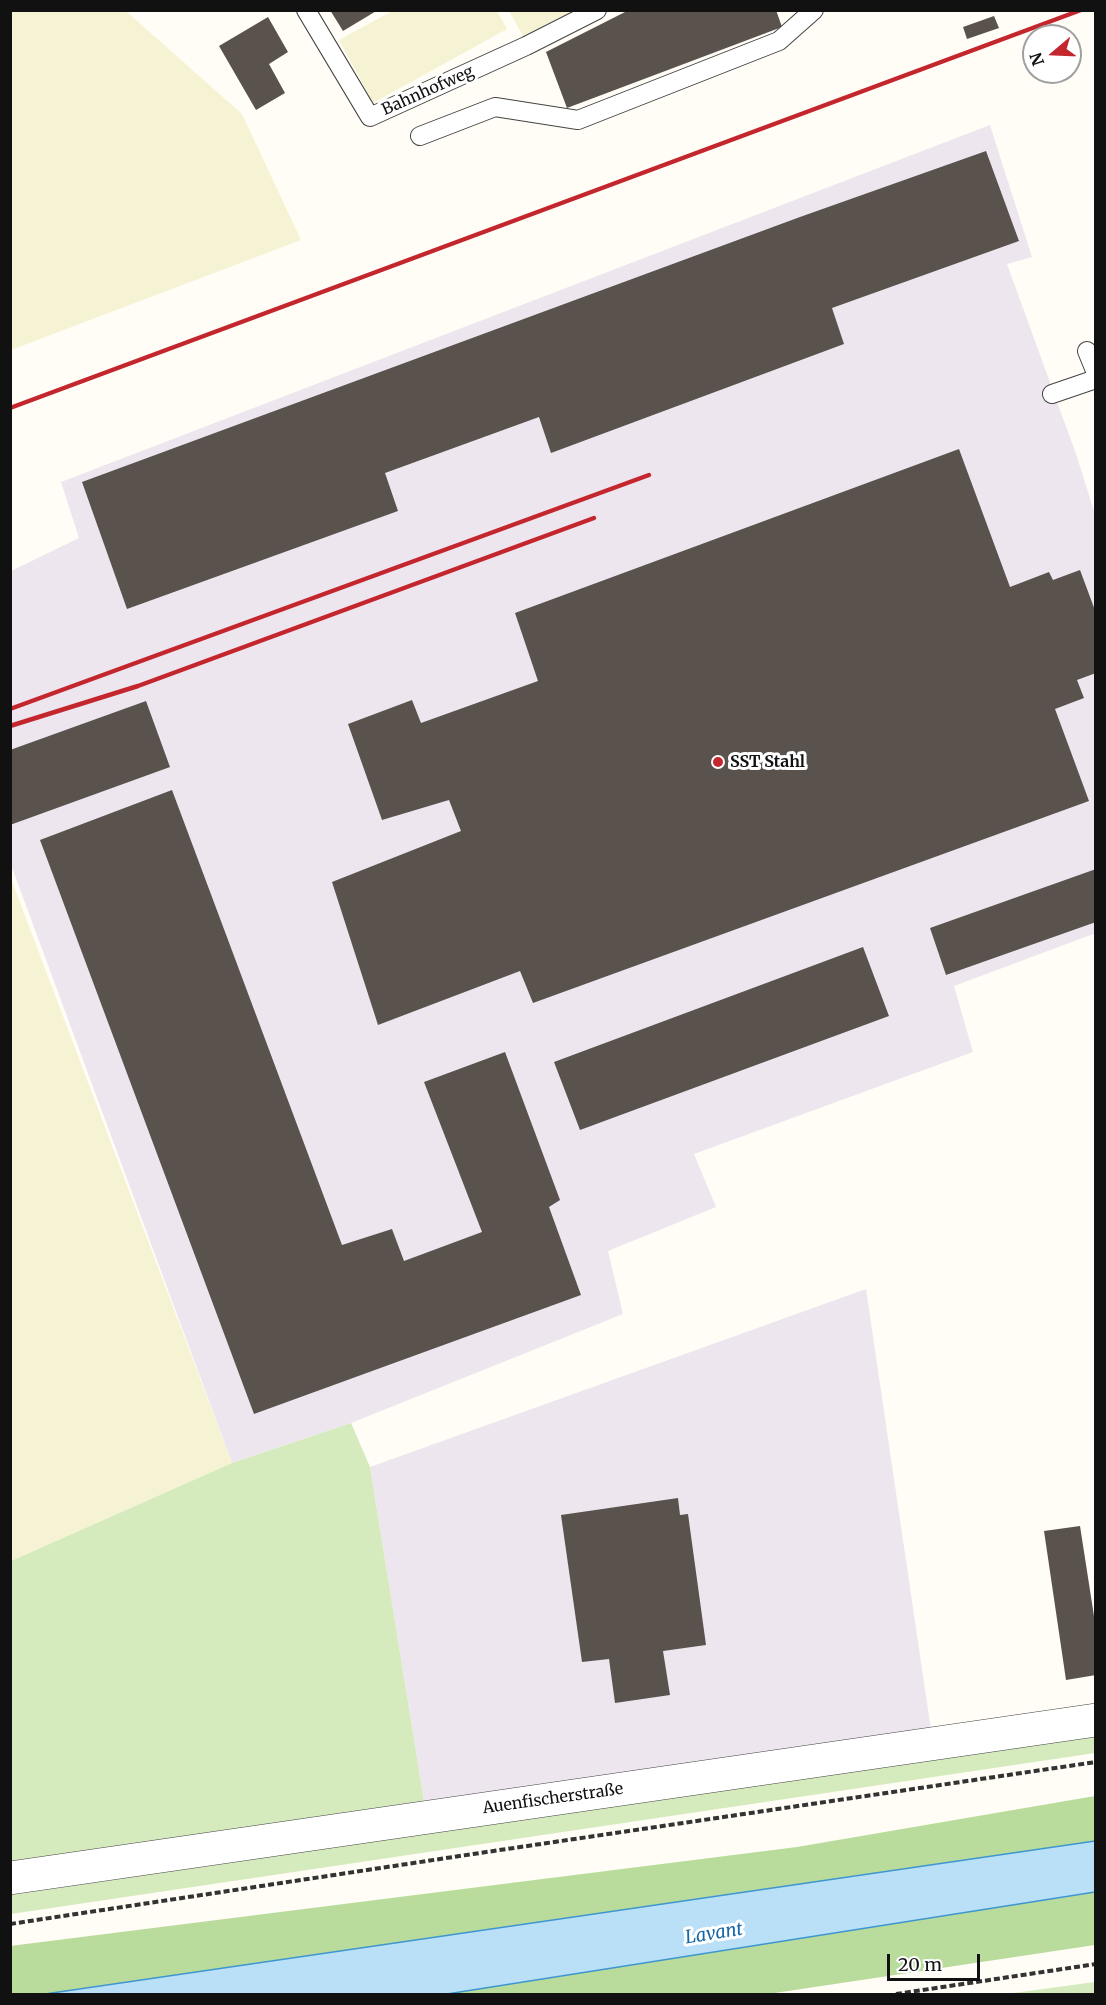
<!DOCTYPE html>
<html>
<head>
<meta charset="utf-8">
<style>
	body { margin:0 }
	#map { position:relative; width:1106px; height:2005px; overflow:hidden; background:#fffdf5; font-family:Merriweather,serif }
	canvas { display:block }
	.frame { position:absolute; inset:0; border:12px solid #111; pointer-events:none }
	.north { position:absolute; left:1022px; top:24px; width:60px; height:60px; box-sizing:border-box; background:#fff; border:2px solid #a0a0a0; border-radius:50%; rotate:251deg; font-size:16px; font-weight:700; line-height:24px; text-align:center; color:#111 }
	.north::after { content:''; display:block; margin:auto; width:21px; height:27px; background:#c4262e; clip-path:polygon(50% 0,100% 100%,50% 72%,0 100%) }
	.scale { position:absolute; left:887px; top:1954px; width:93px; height:27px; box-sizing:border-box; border:3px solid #111; border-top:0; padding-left:8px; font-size:18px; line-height:21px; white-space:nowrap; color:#111; -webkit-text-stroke:4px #fff; paint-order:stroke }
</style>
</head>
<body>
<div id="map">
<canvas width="1106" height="2005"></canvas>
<div class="frame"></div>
<div class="north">N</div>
<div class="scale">20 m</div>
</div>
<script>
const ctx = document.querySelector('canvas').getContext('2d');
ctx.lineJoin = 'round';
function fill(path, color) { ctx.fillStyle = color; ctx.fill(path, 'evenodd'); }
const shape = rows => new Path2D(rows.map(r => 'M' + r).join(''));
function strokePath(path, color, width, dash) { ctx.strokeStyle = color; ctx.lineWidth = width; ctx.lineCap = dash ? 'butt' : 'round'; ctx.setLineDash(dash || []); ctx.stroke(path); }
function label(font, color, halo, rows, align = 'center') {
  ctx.font = font + ' Merriweather,serif'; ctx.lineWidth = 6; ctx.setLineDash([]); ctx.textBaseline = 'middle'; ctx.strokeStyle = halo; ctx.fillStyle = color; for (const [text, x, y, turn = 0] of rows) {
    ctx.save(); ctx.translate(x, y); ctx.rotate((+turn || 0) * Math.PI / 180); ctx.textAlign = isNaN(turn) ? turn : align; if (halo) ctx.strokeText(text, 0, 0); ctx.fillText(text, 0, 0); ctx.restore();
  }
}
fill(shape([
	[990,125,1032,257,1007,264,1076,454,1095,514,1096,933,954,986,973,1052,694,1154,716,1207,608,1251,623,1314,351,1423,232,1463,11,865,11,571,79,538,61,482],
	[866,1289,931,1730,424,1801,370,1467]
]), '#eee6ef');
fill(shape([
	[11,10,126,11,242,114,301,240,11,350],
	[394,10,497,11,507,29,373,103,339,40],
	[509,11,574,11,523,36],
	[10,876,232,1463,11,1561,10,1561]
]), '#f6f3d4');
fill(shape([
	[351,1423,370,1467,424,1801,11,1863,11,1561,232,1463],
	[1095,1735,1095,1753,11,1914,11,1895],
	[1095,1982,1095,1994,1006,1994]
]), '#d5ebbd');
fill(shape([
	[1095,1796,1095,1841,45,1994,11,1994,10,1946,797,1847],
	[1095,1892,1095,1945,768,1994,447,1994]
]), '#b9dc9c');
const water = shape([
	[1095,1841,1095,1892,447,1994,45,1994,1095,1841]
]);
fill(water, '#b9e0f7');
strokePath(water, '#3f96cf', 1.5);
fill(shape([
	[330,10,378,10,343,31],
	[629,10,776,10,782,27,567,108,546,52],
	[994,16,999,28,967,39,963,27],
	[268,17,288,52,269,64,285,93,256,110,219,46],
	[986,151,1019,241,832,308,844,344,551,453,539,417,385,473,398,511,127,609,82,482,800,217],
	[959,449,1010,587,1049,572,1053,580,1080,570,1096,613,1096,673,1077,680,1084,698,1055,709,1089,801,533,1003,520,971,378,1025,332,882,461,831,449,800,382,820,348,724,412,700,421,723,538,681,515,613],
	[146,701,170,767,10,825,10,750],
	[172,790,342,1245,392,1229,404,1261,482,1232,424,1082,505,1052,560,1200,549,1207,581,1295,254,1414,40,840],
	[1096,869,1096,922,946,975,930,928],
	[863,947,889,1016,580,1130,554,1062],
	[678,1498,680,1515,688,1514,706,1645,663,1651,670,1695,615,1703,609,1659,582,1662,561,1515],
	[1080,1526,1096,1629,1096,1675,1066,1680,1044,1531]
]), '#5a524d');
const service = shape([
	[306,10,370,117,526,46,597,10],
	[420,136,495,107,578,120,779,41,814,10],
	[1087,351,1096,373],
	[1052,394,1096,379]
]);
const minor = shape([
	[10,1878,1096,1720]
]);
strokePath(service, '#444', 20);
strokePath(minor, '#444', 34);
strokePath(shape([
	[10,1924,473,1854,1096,1762],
	[896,1994,1096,1964]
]), '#333', 4, [6, 3]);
strokePath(service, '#fff', 18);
strokePath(minor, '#fff', 33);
strokePath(shape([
	[10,408,1081,10],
	[10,709,649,475],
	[10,726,138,686,594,518]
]), '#c4262e', 4.5);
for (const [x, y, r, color] of [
	[718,762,6,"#c4262e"]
]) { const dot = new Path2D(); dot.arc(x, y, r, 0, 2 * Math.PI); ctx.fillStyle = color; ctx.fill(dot); strokePath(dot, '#fff', 2); }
label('16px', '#111', '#fff', [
	["Bahnhofweg",428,91,-24],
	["Auenfischerstraße",553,1799,-8]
]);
label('bold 16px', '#111', '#fff', [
	["SST Stahl",730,762]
], 'left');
label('italic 18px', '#1768a6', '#fff', [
	["Lavant",714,1934,-9]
]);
</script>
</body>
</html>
